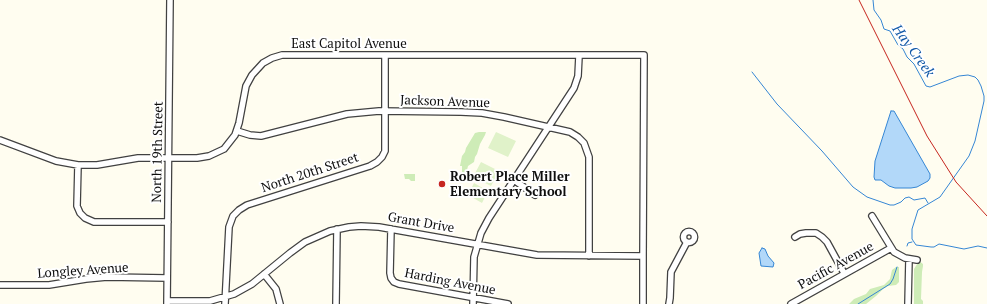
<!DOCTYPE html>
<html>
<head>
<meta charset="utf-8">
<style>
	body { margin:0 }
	canvas { display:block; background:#fffdf0 }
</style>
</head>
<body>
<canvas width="987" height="304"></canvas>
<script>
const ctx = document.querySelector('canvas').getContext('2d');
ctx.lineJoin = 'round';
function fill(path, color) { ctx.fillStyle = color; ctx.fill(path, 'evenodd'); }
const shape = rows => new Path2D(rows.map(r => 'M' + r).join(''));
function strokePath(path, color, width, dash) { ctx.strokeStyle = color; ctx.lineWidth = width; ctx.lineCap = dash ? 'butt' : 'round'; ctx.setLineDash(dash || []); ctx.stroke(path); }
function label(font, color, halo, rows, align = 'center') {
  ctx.font = font + ' "PT Serif",serif'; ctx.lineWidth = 4; ctx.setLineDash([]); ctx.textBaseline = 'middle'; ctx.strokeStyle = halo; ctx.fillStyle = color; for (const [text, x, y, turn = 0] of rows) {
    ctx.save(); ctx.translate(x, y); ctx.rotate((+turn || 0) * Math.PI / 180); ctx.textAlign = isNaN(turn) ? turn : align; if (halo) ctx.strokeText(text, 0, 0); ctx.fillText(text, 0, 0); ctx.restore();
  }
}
fill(shape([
	[479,132,486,132,485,135,480,144,477,154,475,157,474,162,468,166,466,174,462,175,462,166,460,166,462,156,465,152,466,148,475,133],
	[404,174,415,174,415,181,411,181,409,179,405,179],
	[919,261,923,264,923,266,922,272,921,299,923,301,923,304,914,304,914,269],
	[896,267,899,267,899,282,896,285,888,286,883,289,876,296,866,304,849,304,854,299,866,294,870,289,884,285,890,279,892,270]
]), '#ceecb7');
fill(shape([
	[496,132,516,141,508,157,488,148],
	[481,162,499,171,491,186,473,177],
	[474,183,488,191,482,203,468,195]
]), '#e0f2c9');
const water = shape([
	[891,111,894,111,930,174,930,178,928,181,917,187,911,188,895,188,889,186,881,180,875,180,874,177,875,161,891,111],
	[762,248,765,249,768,256,774,263,773,267,761,266,759,253,762,248]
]);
fill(water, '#b2d8f9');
strokePath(water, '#3586d4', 1);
strokePath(shape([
	[873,0,874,10,881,20,884,29,890,31,898,45,903,49,907,57,914,64,926,86,930,87,959,76,968,75,975,77,978,80,981,86,984,96,984,101,975,141,969,156,940,197,918,210,912,229,912,239,916,245,931,247,934,247,939,244,964,249,978,246,987,248],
	[752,72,777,104,822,151,853,187,867,197,890,205,894,205,901,202,905,198,909,197,914,200,925,198,928,203],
	[907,246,908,243,912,242],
	[858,304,890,284,893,279,897,267]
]), '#3586d4', 1);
const minor = shape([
	[237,131,250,135,261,136,347,114,379,111,461,112,482,113,504,117,570,132,578,137,584,143,589,157,589,256],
	[0,140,56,161,78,165,97,165,138,158,197,158,209,156,224,149,235,135,239,123,246,86,252,75,263,63,272,58,282,55,644,55,643,256],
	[78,165,77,206,80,213,85,218,94,222,168,222],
	[514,180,535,195],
	[872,216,894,252,905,258,917,260],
	[391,229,390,273,391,278,394,282,399,284,508,304],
	'683.5 237a5.5 5.5 0 1 1 11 0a5.5 5.5 0 1 1-11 0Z',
	[795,237,800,234,806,233,816,233,822,237,827,242,844,273],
	[264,274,276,289,280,304],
	[0,285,49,285,86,279,107,277,167,278],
	[167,301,210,301,234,294,252,284,290,253,305,242,330,231,349,227,361,226,379,227,537,255,643,256,643,304],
	[167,304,170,0],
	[225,304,229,227,233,216,239,210,247,205,370,166,377,162,382,157,385,151,385,55],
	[336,304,337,229],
	[473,304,474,257,481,233,489,218,574,88,578,76,579,56],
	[669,304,670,298,671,272,687,242],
	[791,304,891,248],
	[908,304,909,259]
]);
strokePath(minor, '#414141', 8);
strokePath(minor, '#fff', 5.5);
strokePath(shape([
	[859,0,927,136,956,182,987,216]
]), '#c6261f', 1);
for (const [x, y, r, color] of [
	[442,184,4,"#c6261f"]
]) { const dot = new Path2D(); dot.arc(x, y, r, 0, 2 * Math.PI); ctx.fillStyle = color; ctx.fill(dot); strokePath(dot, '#fff', 1.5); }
label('13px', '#0e0e0e', '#fff', [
	["East Capitol Avenue",349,44],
	["Jackson Avenue",445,102,2],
	["North 19th Street",158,152,-89],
	["North 20th Street",310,173,-18],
	["Grant Drive",421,223,10],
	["Pacific Avenue",836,266,-29],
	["Longley Avenue",83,271,-4],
	["Harding Avenue",450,282,11]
]);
label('bold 13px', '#0e0e0e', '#fff', [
	["Robert Place Miller",450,177],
	["Elementary School",450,192]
], 'left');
label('italic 14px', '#1158a7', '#fff', [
	["Hay Creek",913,51,54]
]);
</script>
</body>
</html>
